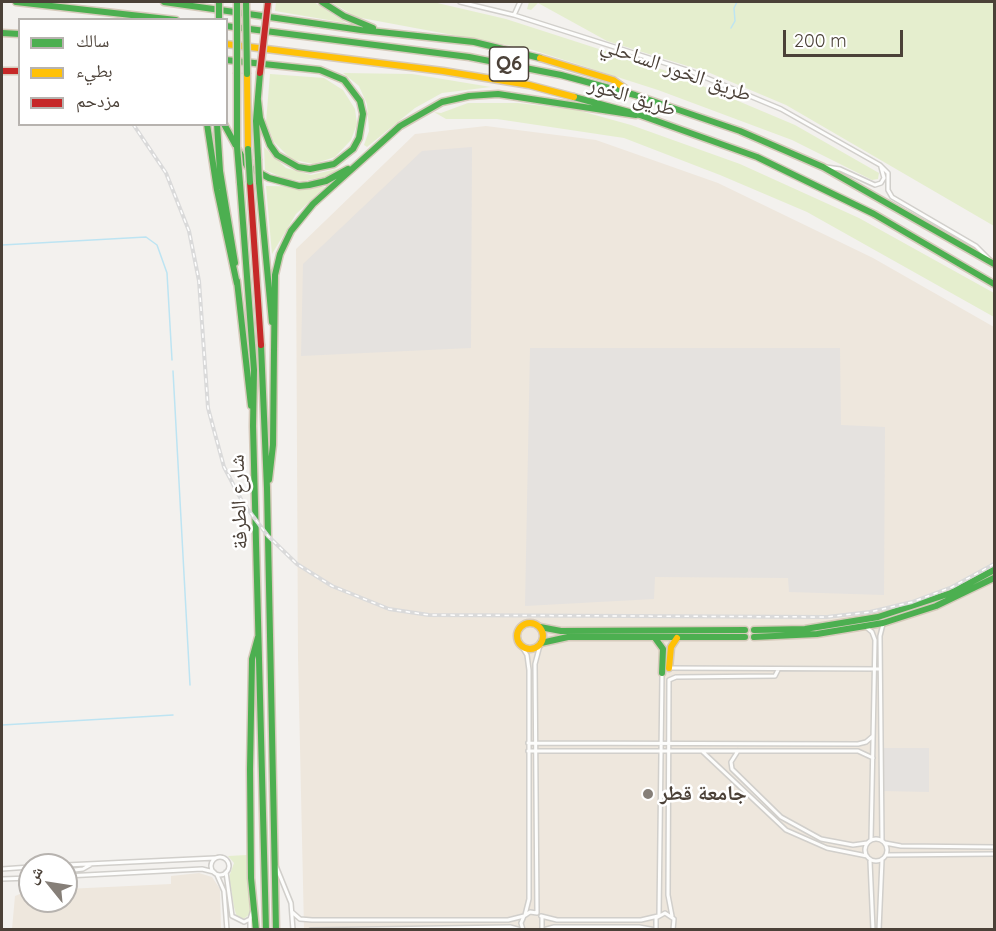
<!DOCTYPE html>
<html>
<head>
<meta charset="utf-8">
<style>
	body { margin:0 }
	#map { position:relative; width:996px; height:931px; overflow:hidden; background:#f3f1ee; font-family:Quicksand,"Noto Naskh Arabic",sans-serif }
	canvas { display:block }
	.frame { position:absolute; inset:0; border:3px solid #4b4138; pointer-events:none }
	.legend { position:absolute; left:18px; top:18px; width:210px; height:108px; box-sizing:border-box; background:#fff; border:2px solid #b7b3af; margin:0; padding:8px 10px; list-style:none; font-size:18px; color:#4b4138 }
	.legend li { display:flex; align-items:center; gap:12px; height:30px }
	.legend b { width:30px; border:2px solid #b7b3af }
	.north { position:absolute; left:18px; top:853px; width:60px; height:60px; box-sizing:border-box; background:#fff; border:2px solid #b7b3af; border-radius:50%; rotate:300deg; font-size:16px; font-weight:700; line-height:24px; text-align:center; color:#4b4138 }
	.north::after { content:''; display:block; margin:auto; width:21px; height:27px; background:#867f78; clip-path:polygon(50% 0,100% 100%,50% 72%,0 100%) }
	.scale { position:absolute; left:783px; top:30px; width:120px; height:27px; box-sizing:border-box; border:3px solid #4b4138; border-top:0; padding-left:8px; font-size:18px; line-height:21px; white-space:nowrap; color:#4b4138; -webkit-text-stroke:4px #fff; paint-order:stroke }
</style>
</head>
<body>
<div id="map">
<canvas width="996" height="931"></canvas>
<div class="frame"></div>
<ul class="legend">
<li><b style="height:8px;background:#4caf50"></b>سالك</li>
<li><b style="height:8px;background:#ffc107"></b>بطيء</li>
<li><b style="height:8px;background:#c62828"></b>مزدحم</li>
</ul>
<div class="north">ش</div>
<div class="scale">200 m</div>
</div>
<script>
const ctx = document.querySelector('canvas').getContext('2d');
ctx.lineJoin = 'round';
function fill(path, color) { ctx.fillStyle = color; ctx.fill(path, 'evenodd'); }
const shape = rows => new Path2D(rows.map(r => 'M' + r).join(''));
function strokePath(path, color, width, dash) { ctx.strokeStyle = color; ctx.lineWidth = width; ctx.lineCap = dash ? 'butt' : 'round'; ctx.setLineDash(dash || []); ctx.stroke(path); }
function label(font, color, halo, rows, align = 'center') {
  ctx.font = font + ' Quicksand,"Noto Naskh Arabic",sans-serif'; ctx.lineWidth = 5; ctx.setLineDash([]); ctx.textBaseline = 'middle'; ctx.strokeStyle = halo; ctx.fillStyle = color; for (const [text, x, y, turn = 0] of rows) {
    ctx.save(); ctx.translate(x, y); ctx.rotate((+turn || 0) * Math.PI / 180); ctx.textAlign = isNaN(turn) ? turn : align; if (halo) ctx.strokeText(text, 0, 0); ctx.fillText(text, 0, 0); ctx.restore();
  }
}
fill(shape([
	[486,126,596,140,718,183,873,258,994,327,994,929,304,929,298,657,296,249,415,134],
	[199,873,212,877,220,889,221,929,12,929,15,896,27,891,30,891,30,901,66,901,66,889,171,884,171,876]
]), '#eee7dd');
fill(shape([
	[276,2,314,2,346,23,275,11],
	[331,2,433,2,506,19,667,71,795,125,879,173,878,179,872,180,792,140,658,90,533,50,356,17],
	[529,2,994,2,994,226,786,105,710,73,607,41,538,3,531,10,527,9],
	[343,73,412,74,491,87,442,93,415,108,367,147,364,145,369,131,367,104,359,86],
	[270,74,324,78,343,90,355,109,357,124,351,140,335,157,313,164,291,159,274,142,266,122],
	[468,103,518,103,577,110,631,125,740,164,859,218,994,293,994,317,807,212,720,175,624,138,497,119,446,119,434,112,441,113],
	[264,147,286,168,311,175,345,167,328,176,303,181,286,179,265,170],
	[266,186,325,187,296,214,272,254],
	[247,855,250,914,242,920,237,918,234,907,229,877,234,863,228,856]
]), '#e5eece');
fill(shape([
	[472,147,471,348,301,356,303,264,422,151],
	[530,348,840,348,841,425,885,427,884,595,789,592,788,578,655,577,654,599,525,606],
	[883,748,929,748,929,792,882,791]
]), '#e5e2df');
strokePath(shape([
	[731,28,735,21,734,8,737,2],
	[2,245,146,237,157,245,167,273,172,360],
	[173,371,190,685],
	[2,725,173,715]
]), '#bde4f2', 1.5);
const street = shape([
	[460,2,514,15,690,71,781,109,880,165,888,173,888,190,892,197,976,246,989,259],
	[514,15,520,2],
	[826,167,840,169,875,185,881,183,884,178,881,167],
	[866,627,872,632,875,640,871,840],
	[522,647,527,655,529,670,529,899,525,915],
	[669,668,880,669],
	[528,743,858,744,866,742,873,736],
	[528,751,858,751,873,758],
	[738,751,731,762,732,769,781,817,821,839,853,845,867,843],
	[703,752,786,830,827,848,867,856],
	'865 850a11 11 0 1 1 22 0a11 11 0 1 1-22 0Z',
	[882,840,880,636,883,624],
	[885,843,901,846,994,847],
	[886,855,994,854],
	'211 866a9 9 0 1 1 18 0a9 9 0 1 1-18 0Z',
	[870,861,873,930],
	[66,865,215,858],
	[276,866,291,903,293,930],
	[2,869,30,867],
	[66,871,83,869,90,865],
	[226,872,232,916,244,922,250,919,253,910],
	[217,875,224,891,227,930],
	[66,876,202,869,214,872],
	[2,879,30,878],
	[292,912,300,919,312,920,508,920,524,916],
	[537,913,535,664,540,645],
	[659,915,662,674],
	[541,916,557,920,641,920,658,916],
	[672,916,668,895,669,680,676,677,775,676,778,670],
	[250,919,250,930],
	[656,928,656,918,665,913,674,919,673,930],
	[311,930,510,927,521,930],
	[523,930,521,923,524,916,530,912,537,913],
	[542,930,542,917],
	[543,930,554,927,639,927,656,930],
	[879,930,882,860]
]);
const fast = shape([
	[16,2,176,20],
	[164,2,361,30,474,42,540,58],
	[322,2,344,16,373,28],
	[226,26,469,57,561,75,635,95,740,131,823,167,994,264],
	[2,33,20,34],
	[226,60,320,70,344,80,360,101,363,114,359,138,353,149,334,164,310,169,298,167,277,155,270,145,260,118,258,100],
	[237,74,237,147],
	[574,97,640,115,757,157,874,214,994,284],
	[207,124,217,190,237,284],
	[217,124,220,171,235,263],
	[224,124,247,166,269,178,299,186,309,185,326,181,348,169],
	[258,159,256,121,260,73],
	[259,182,272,322],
	[240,183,254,370,253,426,266,930],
	[237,281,251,406],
	[261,345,267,488,276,930],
	[274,351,275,275,280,254,291,231,313,204,400,126,442,102,469,96,498,94,636,115],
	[269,480,273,445,274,349],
	[540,627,561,631,745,630],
	[754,630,805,629,878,617,951,593,994,570],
	[754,637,817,634,883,623,936,606,994,578],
	[655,638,663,649,662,673],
	[541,643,568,637,745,637],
	[256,930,251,878,250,769,252,659,258,637]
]);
const slow = shape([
	[226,44,443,71,529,85,574,97],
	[540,58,613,80,627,90],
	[247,74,248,149],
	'517 636a13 13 0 1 1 26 0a13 13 0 1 1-26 0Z',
	[669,668,671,647,677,638]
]);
const jam = shape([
	[2,71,20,71],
	[250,182,261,345]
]);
strokePath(street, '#d1cfcb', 6);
strokePath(fast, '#d6cabb', 9);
strokePath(slow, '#d6cabb', 9);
strokePath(jam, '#d6cabb', 9);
strokePath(street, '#fdfdfc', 3);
strokePath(fast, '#4caf50', 6);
strokePath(slow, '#ffc107', 6);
strokePath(jam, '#c62828', 6);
const rail = shape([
	[133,124,166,173,189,231,199,281,208,408,224,467,243,503,268,536,297,564,332,586,389,609,429,615,827,617,870,612,912,602,952,587,994,564]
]);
strokePath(rail, '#dadada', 4);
strokePath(rail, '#fff', 1.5, [4.5]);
const fastBridge = shape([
	[219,2,219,20],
	[237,2,237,74],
	[246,2,247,74],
	[237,147,240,183],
	[248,149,250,182],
	[258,159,259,182]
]);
const jamBridge = shape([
	[260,73,268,2]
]);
strokePath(fastBridge, '#d6cabb', 9, []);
strokePath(jamBridge, '#d6cabb', 9, []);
strokePath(fastBridge, '#4caf50', 6);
strokePath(jamBridge, '#c62828', 6);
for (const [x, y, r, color] of [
	[648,794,6,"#867f78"]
]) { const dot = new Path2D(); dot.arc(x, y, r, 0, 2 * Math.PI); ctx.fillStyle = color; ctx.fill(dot); strokePath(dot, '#fff', 2); }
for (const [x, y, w] of [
	[509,64,39]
]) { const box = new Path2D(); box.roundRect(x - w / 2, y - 17, w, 34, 4.5); ctx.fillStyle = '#fff'; ctx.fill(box); strokePath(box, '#4b4138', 1.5); }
label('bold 20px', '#4b4138', null, [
	["Q6",509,64]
]);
label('21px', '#4b4138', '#fff', [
	["طريق الخور الساحلي",676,70,19],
	["طريق الخور",632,97,17],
	["شارع الطرفة",239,502,-92]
]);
label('bold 21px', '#4b4138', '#fff', [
	["جامعة قطر",660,794]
], 'left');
</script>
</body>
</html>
